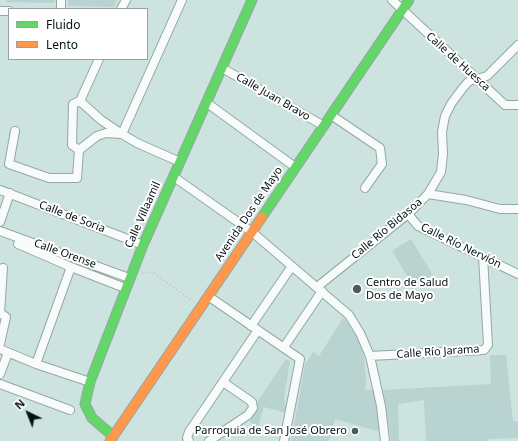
<!DOCTYPE html>
<html>
<head>
<meta charset="utf-8">
<style>
	body { margin:0 }
	#map { position:relative; width:518px; height:441px; overflow:hidden; background:#cce3e0; font-family:"Noto Sans",sans-serif }
	canvas { display:block }
	.legend { position:absolute; left:8px; top:8px; width:140px; height:52px; box-sizing:border-box; background:#fff; border:1px solid #9ba1a0; margin:0; padding:5px 7px; list-style:none; font-size:12px; color:#041311 }
	.legend li { display:flex; align-items:center; gap:8px; height:20px }
	.legend b { width:20px; border:1px solid #9ba1a0 }
	.north { position:absolute; left:8px; top:393px; width:40px; height:40px; -webkit-text-stroke:3px #fff; paint-order:stroke; rotate:317deg; font-size:11px; font-weight:700; line-height:16px; text-align:center; color:#041311 }
	.north::after { content:''; display:block; margin:auto; width:14px; height:18px; background:#041311; clip-path:polygon(50% 0,100% 100%,50% 72%,0 100%) }
</style>
</head>
<body>
<div id="map">
<canvas width="518" height="441"></canvas>
<ul class="legend">
<li><b style="height:5px;background:#63d668"></b>Fluido</li>
<li><b style="height:5px;background:#ff974d"></b>Lento</li>
</ul>
<div class="north">N</div>
</div>
<script>
const ctx = document.querySelector('canvas').getContext('2d');
ctx.lineJoin = 'round';
function fill(path, color) { ctx.fillStyle = color; ctx.fill(path, 'evenodd'); }
const shape = rows => new Path2D(rows.map(r => 'M' + r).join(''));
function strokePath(path, color, width, dash) { ctx.strokeStyle = color; ctx.lineWidth = width; ctx.lineCap = dash ? 'butt' : 'round'; ctx.setLineDash(dash || []); ctx.stroke(path); }
function label(font, color, halo, rows, align = 'center') {
  ctx.font = font + ' "Noto Sans",sans-serif'; ctx.lineWidth = 4; ctx.setLineDash([]); ctx.textBaseline = 'middle'; ctx.strokeStyle = halo; ctx.fillStyle = color; for (const [text, x, y, turn = 0] of rows) {
    ctx.save(); ctx.translate(x, y); ctx.rotate((+turn || 0) * Math.PI / 180); ctx.textAlign = isNaN(turn) ? turn : align; if (halo) ctx.strokeText(text, 0, 0); ctx.fillText(text, 0, 0); ctx.restore();
  }
}
fill(shape([
	[6,0,55,0,55,3,6,2],
	[68,0,117,0,113,7,68,6],
	[411,239,433,275,414,287,392,251],
	[343,318,349,324,360,344,364,357,366,378,365,390,373,390,381,432,335,419,329,441,291,441,305,364,313,352,319,356],
	[490,355,506,355,513,421,518,421,518,438,487,439,487,441,426,441,424,400,398,404,399,441,391,441,383,390,491,384],
	[286,359,290,361,284,398,287,413,264,407,258,427,250,422,258,401]
]), '#b9d3d0');
const street = shape([
	[392,0,505,105,518,105],
	[61,9,61,0],
	[121,9,126,0],
	[0,11,9,11],
	[222,68,324,126],
	[477,79,487,76,518,45],
	[80,101,101,120,122,134,137,143,180,162],
	[80,101,99,59],
	[207,103,295,167],
	[331,115,380,148,382,164,365,188],
	[15,131,9,164,49,178,77,178,79,150,72,145,73,104,80,101],
	[79,150,97,136,106,133,122,134,182,0],
	[174,177,252,232,349,315,360,333,370,356,381,406,385,441],
	[0,190,143,245],
	[428,194,466,200,500,209,518,209],
	[408,214,418,226,518,274],
	[0,222,10,193],
	[0,231,129,278],
	[18,244,71,267,125,288],
	[317,287,408,214,428,194,441,172,443,154,442,132,445,116,451,104,462,89,468,82,476,78],
	[208,296,300,359,284,441],
	[251,326,292,266],
	[0,344,6,317,0,313,3,268],
	[284,347,322,291],
	[0,349,36,364,90,382],
	[370,356,484,350,488,345,483,257],
	[36,364,71,267],
	[0,374,8,353],
	[0,384,70,410],
	[189,441,187,438,189,432,258,330],
	[209,441,248,415,253,408,252,402,223,382]
]);
const fast = shape([
	[262,217,409,0],
	[113,436,92,418,85,404,90,382,143,245,252,0]
]);
const slow = shape([
	[110,441,262,217]
]);
strokePath(street, '#95a7a5', 10);
strokePath(fast, '#95a7a5', 11);
strokePath(slow, '#95a7a5', 11);
strokePath(shape([
	[142,273,152,272,193,301]
]), '#b9c2c0', 1.5, [1, 3]);
strokePath(street, '#f7fbfa', 8);
strokePath(fast, '#63d668', 9);
strokePath(slow, '#ff974d', 9);
for (const [x, y, r, color] of [
	[357,289,5,"#4a5c59"],
	[355,431,4,"#4a5c59"]
]) { const dot = new Path2D(); dot.arc(x, y, r, 0, 2 * Math.PI); ctx.fillStyle = color; ctx.fill(dot); strokePath(dot, '#fff', 1.5); }
label('11px', '#041311', '#fff', [
	["Calle de Huesca",458,62,42],
	["Calle Juan Bravo",273,97,30],
	["Avenida Dos de Mayo",249,214,-56],
	["Calle Villaamil",143,215,-66],
	["Calle de Soria",72,217,21],
	["Calle Río Bidasoa",387,229,-40],
	["Calle Río Nervión",461,246,26],
	["Calle Orense",65,254,20],
	["Calle Río Jarama",438,352,-4]
]);
label('11px', '#041311', '#fff', [
	["Centro de Salud",366,283],
	["Dos de Mayo",366,296],
	["Parroquia de San José Obrero",347,431,"right"]
], 'left');
</script>
</body>
</html>
